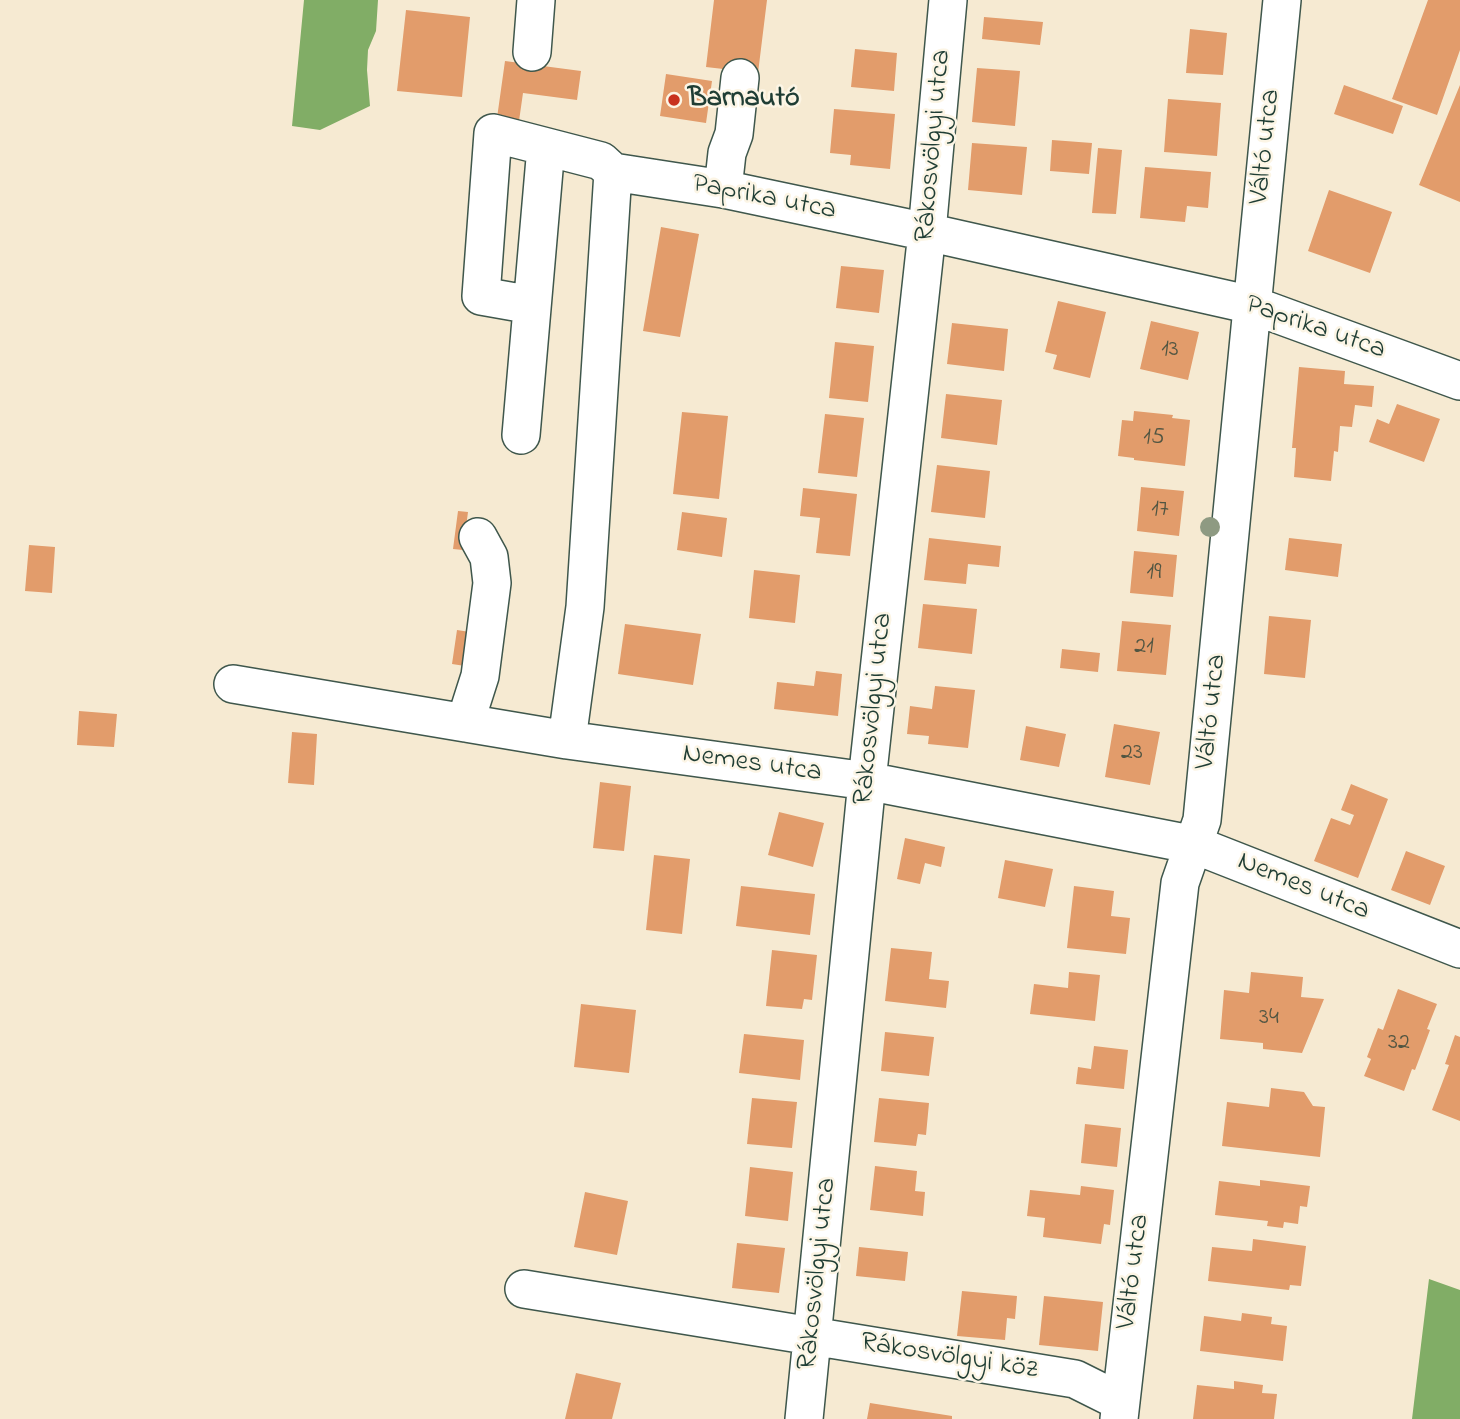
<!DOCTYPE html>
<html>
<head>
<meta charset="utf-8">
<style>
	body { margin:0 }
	canvas { display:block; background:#f6ead2 }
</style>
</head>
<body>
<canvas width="1460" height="1419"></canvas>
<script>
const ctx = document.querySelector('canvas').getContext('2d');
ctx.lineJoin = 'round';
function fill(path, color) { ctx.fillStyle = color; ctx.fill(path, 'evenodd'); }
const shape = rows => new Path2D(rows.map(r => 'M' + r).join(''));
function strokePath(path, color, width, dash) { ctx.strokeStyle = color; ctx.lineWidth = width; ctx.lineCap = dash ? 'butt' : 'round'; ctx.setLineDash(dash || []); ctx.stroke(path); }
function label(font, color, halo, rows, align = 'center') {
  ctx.font = font + ' "Indie Flower",sans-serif'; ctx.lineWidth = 5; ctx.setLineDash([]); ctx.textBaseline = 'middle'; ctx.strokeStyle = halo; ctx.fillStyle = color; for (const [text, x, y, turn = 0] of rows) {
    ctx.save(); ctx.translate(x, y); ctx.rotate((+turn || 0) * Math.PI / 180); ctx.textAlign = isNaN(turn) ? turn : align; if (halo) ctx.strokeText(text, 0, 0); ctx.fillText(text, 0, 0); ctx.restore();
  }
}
fill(shape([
	[304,0,378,0,376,31,368,50,367,70,370,106,320,130,292,126],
	[1429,1279,1460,1290,1460,1419,1412,1419]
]), '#81ad66');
fill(shape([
	[714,0,767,0,758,73,706,67],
	[1428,0,1460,0,1460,50,1437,115,1392,99],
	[406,10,470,17,462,97,397,91],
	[984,17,1043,22,1040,45,982,39],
	[1190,29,1227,33,1223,75,1186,73],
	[855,49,897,53,894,91,851,87],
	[505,61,581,71,577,100,523,93,519,121,497,118],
	[977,68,1020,71,1015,126,972,122],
	[666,74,712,81,706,123,660,116],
	[1344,85,1403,106,1393,134,1334,114],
	[1460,85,1460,202,1419,185],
	[1168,99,1221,103,1217,156,1164,152],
	[834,109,895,114,890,169,850,165,851,155,830,153],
	[1052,140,1092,143,1089,174,1050,171],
	[972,143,1027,147,1022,195,968,190],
	[1098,148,1122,150,1116,214,1092,213],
	[1145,167,1211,172,1208,208,1187,206,1185,222,1140,218],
	[1329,190,1392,212,1370,273,1308,251],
	[661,227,699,234,680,337,643,331],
	[841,266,884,270,879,313,836,308],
	[1058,301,1106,312,1090,378,1053,369,1057,355,1045,352],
	[1151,321,1199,332,1188,380,1140,369],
	[952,323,1008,329,1004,371,947,364],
	[835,342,874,346,868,402,829,398],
	[1299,367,1345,371,1344,384,1374,386,1372,407,1355,405,1352,427,1340,426,1338,452,1334,451,1331,481,1294,477,1296,448,1292,448],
	[946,394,1002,400,997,445,941,438],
	[1397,404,1440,419,1424,462,1369,442,1377,419,1389,424],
	[1134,411,1173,415,1172,418,1190,420,1185,466,1134,460,1134,458,1118,456,1122,420,1133,421],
	[682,412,728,416,719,499,673,494],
	[825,414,864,418,857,477,818,473],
	[937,465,990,471,985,518,931,512],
	[1141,487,1184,491,1179,536,1137,531],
	[803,488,857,494,850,556,816,553,820,518,800,516],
	[458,511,468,512,463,550,453,549],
	[682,512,727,518,722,557,677,550],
	[929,538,1001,546,999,567,968,564,966,584,924,580],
	[1289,538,1342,544,1338,577,1285,570],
	[29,545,55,547,52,593,25,591],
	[1134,551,1177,555,1173,597,1130,593],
	[754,570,800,575,795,623,749,618],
	[923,604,977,609,972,654,918,648],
	[1269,616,1311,620,1305,678,1264,674],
	[1122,621,1171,625,1166,675,1117,671],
	[625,624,701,634,693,685,618,674],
	[457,630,470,632,465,666,452,664],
	[1062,649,1100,653,1098,672,1060,668],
	[816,671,842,674,838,716,774,709,777,682,814,686],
	[935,686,975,690,968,748,928,744,929,736,907,734,910,706,932,709],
	[79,711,117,714,114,747,77,745],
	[1114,724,1160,732,1150,785,1105,777],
	[1026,726,1066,734,1059,767,1020,760],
	[292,732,317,734,314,785,288,783],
	[600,782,631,786,624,851,593,848],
	[1351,784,1388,799,1358,878,1314,861,1331,818,1350,825,1354,815,1341,810],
	[779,812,824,823,813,867,768,855],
	[905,838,945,847,941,867,925,863,920,884,897,879],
	[1406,851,1445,866,1430,905,1391,890],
	[654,855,690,859,682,934,646,930],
	[1005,860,1053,869,1045,907,998,898],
	[741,886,815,894,810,935,736,926],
	[1074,886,1114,891,1111,916,1130,918,1126,954,1067,948],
	[891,948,932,952,929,979,949,981,946,1008,885,1001],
	[772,950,817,955,812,1000,804,999,802,1009,766,1006],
	[1069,972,1100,975,1095,1021,1030,1014,1034,984,1068,988],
	[1251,972,1303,977,1301,997,1324,999,1302,1053,1263,1049,1263,1043,1220,1039,1224,990,1249,993],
	[1398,989,1437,1004,1427,1029,1430,1030,1415,1070,1412,1069,1404,1091,1364,1076,1371,1059,1367,1057,1378,1028,1383,1030],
	[581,1004,636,1010,629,1073,574,1067],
	[885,1032,934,1037,929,1076,881,1071],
	[744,1034,804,1040,800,1080,739,1073],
	[1455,1035,1460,1037,1460,1121,1432,1110,1449,1065,1445,1064],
	[1094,1046,1128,1050,1124,1089,1076,1084,1078,1067,1091,1069],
	[1271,1088,1304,1092,1313,1106,1325,1107,1320,1157,1222,1146,1227,1102,1269,1107],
	[752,1098,797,1102,792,1148,747,1144],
	[879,1098,929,1103,926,1135,918,1134,916,1146,874,1142],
	[1085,1124,1121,1128,1117,1167,1081,1163],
	[875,1166,917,1171,915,1191,925,1192,923,1216,870,1210],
	[750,1167,793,1172,788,1221,745,1216],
	[1260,1180,1310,1186,1307,1207,1300,1206,1298,1224,1284,1222,1283,1228,1267,1226,1268,1221,1215,1215,1219,1181,1260,1186],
	[1081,1186,1114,1190,1110,1225,1104,1224,1101,1244,1043,1237,1045,1218,1027,1216,1030,1190,1080,1195],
	[585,1192,628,1201,617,1255,574,1247],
	[1253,1239,1306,1246,1301,1286,1290,1285,1289,1290,1208,1281,1212,1247,1252,1251],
	[737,1243,785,1248,779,1293,732,1288],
	[859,1247,908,1252,905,1281,856,1276],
	[962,1291,1017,1296,1015,1319,1007,1318,1005,1340,957,1336],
	[1044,1296,1103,1302,1098,1351,1039,1345],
	[1242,1313,1272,1317,1271,1324,1287,1326,1283,1361,1200,1351,1204,1316,1241,1321],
	[576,1373,621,1383,612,1419,565,1419],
	[1234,1381,1263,1385,1262,1393,1277,1394,1274,1419,1193,1419,1197,1385,1234,1389],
	[870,1403,952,1416,952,1419,867,1419]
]), '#e29c6b');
const minor = shape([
	[532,52,536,0],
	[723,189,727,153,734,134,740,78],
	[532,305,481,296,493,133,601,161,613,172],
	[521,435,546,147],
	[233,684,567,740,867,781,1195,845,1460,949],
	[465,723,480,676,492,583,489,557,478,537],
	[567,740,585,607,613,172,723,189,927,232,1252,305,1460,381],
	[524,1289,1075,1379,1121,1402],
	[804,1419,867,781,927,232,948,0],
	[1119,1419,1180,883,1202,820,1282,0]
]);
strokePath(minor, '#3f574c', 40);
strokePath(minor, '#fff', 37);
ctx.fillStyle = '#8e9a82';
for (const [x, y] of [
	[1210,527]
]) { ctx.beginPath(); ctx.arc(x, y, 10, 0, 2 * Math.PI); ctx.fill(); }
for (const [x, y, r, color] of [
	[674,100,7,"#c8321e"]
]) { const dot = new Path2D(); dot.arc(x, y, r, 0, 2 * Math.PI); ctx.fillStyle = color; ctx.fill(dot); strokePath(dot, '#fcf5e5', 2.5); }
label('24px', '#505542', null, [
	["13",1170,351],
	["15",1154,439],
	["17",1160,511],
	["19",1154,574],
	["21",1144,648],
	["23",1132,754],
	["34",1269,1019],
	["32",1399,1044]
]);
label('bold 28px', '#1f3d34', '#fcf5e5', [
	["Barnautó",688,100]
], 'left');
label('28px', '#1f3d34', '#fcf5e5', [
	["Rákosvölgyi utca",935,146,-85],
	["Váltó utca",1267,147,-84],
	["Paprika utca",764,199,11],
	["Paprika utca",1315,329,19],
	["Rákosvölgyi utca",875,709,-84],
	["Váltó utca",1213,712,-84],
	["Nemes utca",752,765,8],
	["Nemes utca",1303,888,22],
	["Váltó utca",1135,1272,-83],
	["Rákosvölgyi utca",819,1274,-84],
	["Rákosvölgyi köz",949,1358,9]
]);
</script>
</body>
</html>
